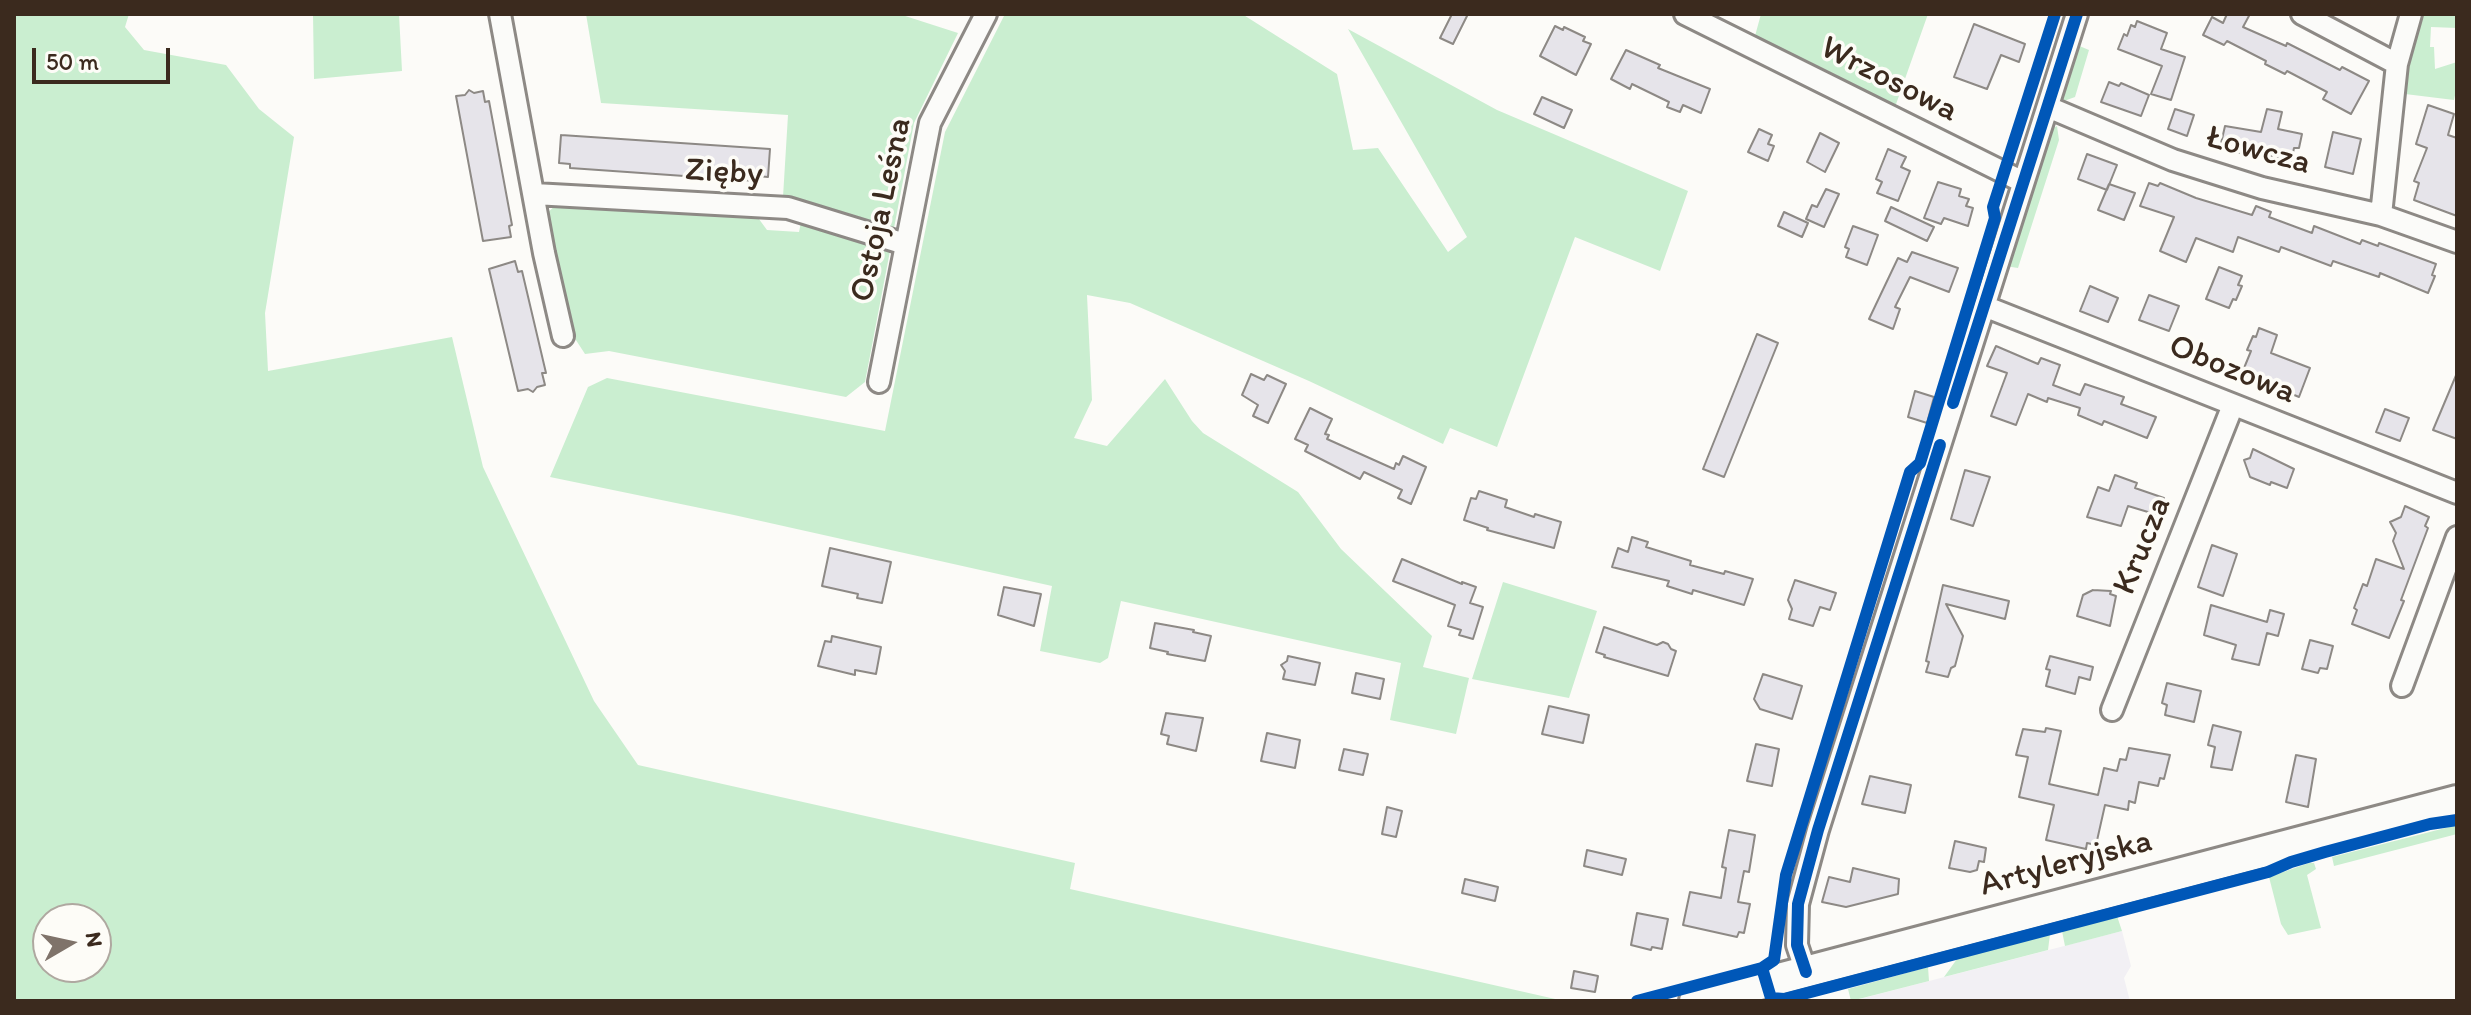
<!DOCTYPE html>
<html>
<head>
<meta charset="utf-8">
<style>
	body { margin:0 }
	#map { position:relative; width:2471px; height:1015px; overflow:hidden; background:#fcfbf8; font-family:Itim,sans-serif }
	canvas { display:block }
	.frame { position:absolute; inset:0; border:16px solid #3b2a1e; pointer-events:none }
	.north { position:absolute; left:32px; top:903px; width:80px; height:80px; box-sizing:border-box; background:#fdfcf7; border:2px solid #afa8a0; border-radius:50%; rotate:81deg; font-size:22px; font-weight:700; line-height:32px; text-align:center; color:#3b2a1e }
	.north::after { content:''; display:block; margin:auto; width:28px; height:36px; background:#7f736a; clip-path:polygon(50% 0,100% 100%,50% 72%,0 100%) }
	.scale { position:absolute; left:32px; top:48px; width:138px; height:36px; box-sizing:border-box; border:4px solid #3b2a1e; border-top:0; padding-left:10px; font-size:24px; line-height:28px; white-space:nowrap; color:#3b2a1e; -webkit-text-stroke:6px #fdfcf7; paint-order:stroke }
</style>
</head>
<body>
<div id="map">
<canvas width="2471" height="1015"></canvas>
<div class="frame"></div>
<div class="north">N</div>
<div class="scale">50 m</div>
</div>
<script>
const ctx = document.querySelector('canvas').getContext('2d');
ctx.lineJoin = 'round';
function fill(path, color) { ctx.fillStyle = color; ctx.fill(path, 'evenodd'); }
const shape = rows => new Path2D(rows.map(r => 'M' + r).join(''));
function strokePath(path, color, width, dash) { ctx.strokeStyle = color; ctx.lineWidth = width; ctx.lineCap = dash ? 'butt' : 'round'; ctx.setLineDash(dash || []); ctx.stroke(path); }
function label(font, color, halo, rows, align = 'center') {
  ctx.font = font + ' Itim,sans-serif'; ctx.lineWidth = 7; ctx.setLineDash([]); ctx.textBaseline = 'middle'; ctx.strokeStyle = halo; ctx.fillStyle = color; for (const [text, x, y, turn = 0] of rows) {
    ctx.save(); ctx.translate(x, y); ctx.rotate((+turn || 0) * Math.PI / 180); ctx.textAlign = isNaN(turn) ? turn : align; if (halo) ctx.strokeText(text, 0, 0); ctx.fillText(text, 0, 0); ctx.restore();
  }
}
fill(shape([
	[2122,931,2131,966,2124,978,2130,1001,1852,1001]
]), '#f2f0f4');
fill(shape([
	[14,14,129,14,125,27,144,50,226,65,259,109,294,137,265,313,268,371,452,337,483,467,594,701,638,765,1075,863,1070,889,1564,1001,14,1001],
	[48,919,96,919,96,967,48,967],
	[313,14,399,14,402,71,314,79],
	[586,14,899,14,958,33,914,123,894,228,879,230,783,197,788,115,601,103],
	[1005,14,1242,14,1337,74,1353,150,1378,148,1448,252,1467,237,1348,29,1497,110,1688,191,1660,271,1575,237,1497,447,1450,428,1443,444,1309,381,1130,303,1087,295,1092,400,1074,438,1107,446,1165,379,1192,421,1203,433,1298,492,1341,549,1432,636,1423,667,1469,678,1456,734,1390,720,1401,663,1121,601,1108,658,1100,663,1040,651,1052,586,734,515,550,477,588,387,607,378,885,431,945,132],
	[1761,14,1928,14,1895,107,1755,36],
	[2420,14,2457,14,2457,28,2431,27,2430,47,2434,47,2435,69,2457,62,2457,86,2454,100,2405,94,2413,35],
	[2077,45,2089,50,2075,97,2064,101,2061,94],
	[2057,126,2059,140,2018,268,2005,266,2049,130],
	[558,203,756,215,767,230,799,232,801,222,890,251,865,382,846,397,609,351,585,354,572,334,544,216],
	[1503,582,1597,611,1569,698,1472,679],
	[2457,825,2457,834,2334,866,2332,857],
	[2309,863,2314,863,2316,869,2307,875,2321,928,2288,935,2281,924,2269,877],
	[2117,916,2122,931,2065,946,2062,931],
	[2050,934,2048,950,1944,977,1957,959],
	[1928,967,1929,981,1851,1001,1848,989]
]), '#caeed0');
const building = shape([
	[1452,14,1468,14,1453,44,1440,38,1452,14],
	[2227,14,2250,14,2243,27,2286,46,2287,43,2340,70,2342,67,2369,81,2351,114,2323,99,2327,92,2287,71,2285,74,2265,64,2266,61,2227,41,2224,45,2203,35,2212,17,2223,23,2227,14],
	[2137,21,2167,33,2161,49,2185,57,2171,100,2151,94,2162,66,2118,49,2124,34,2127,36,2131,25,2135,27,2137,21],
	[1974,24,2025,44,2019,62,2001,55,1987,89,1954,77,1974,24],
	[1555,26,1563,30,1564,27,1585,37,1583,41,1591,44,1576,75,1540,56,1555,26],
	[1626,50,1660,65,1658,68,1710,89,1701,113,1683,105,1680,112,1667,107,1669,102,1632,84,1630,89,1611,79,1626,50],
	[2109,82,2119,86,2121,83,2149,95,2141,116,2101,102,2109,82],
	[469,90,474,93,483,91,485,102,489,101,512,225,509,226,511,237,483,241,456,96,465,95,469,90],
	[1542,97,1572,110,1564,128,1534,114,1542,97],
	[2428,105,2454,114,2448,135,2457,138,2457,216,2414,200,2419,183,2414,181,2427,148,2416,144,2428,105],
	[2175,109,2194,115,2187,136,2168,129,2175,109],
	[2267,109,2282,112,2278,129,2302,134,2299,148,2294,148,2291,162,2241,148,2240,153,2220,148,2225,126,2261,132,2267,109],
	[1759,129,1772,135,1768,144,1774,146,1768,161,1748,152,1759,129],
	[2333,132,2361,139,2353,174,2325,167,2333,132],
	[1820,133,1839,143,1825,172,1807,162,1820,133],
	[561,135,770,149,768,177,757,176,756,181,570,168,570,164,559,163,561,135],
	[1888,149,1906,157,1901,167,1910,171,1898,201,1877,193,1882,182,1876,179,1888,149],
	[2087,154,2117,165,2107,190,2078,179,2087,154],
	[1938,182,1961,189,1959,196,1969,199,1966,206,1973,208,1968,226,1944,218,1941,224,1924,218,1938,182],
	[2149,183,2158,186,2160,183,2196,198,2252,215,2256,206,2271,212,2269,217,2312,233,2314,226,2360,244,2362,240,2378,246,2379,243,2436,264,2432,275,2435,276,2428,293,2380,273,2379,277,2333,261,2331,266,2281,247,2279,252,2238,237,2233,252,2196,238,2186,262,2160,251,2174,217,2140,206,2149,183],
	[2109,184,2135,193,2124,220,2098,210,2109,184],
	[1826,189,1839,194,1824,227,1806,219,1812,205,1817,207,1826,189],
	[1891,207,1934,227,1927,241,1885,221,1891,207],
	[1784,212,1808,223,1802,237,1778,226,1784,212],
	[1853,226,1878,235,1867,265,1846,257,1849,249,1845,247,1853,226],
	[1912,252,1958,268,1949,292,1910,277,1895,307,1900,309,1893,329,1869,319,1898,258,1907,262,1912,252],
	[515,261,518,272,522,271,546,373,542,373,545,385,537,387,533,392,528,389,518,391,489,269,515,261],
	[2219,267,2242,276,2238,285,2242,286,2236,300,2233,299,2229,308,2206,299,2219,267],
	[2090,286,2118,298,2108,322,2080,311,2090,286],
	[2149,295,2179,306,2169,331,2139,320,2149,295],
	[2259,328,2277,335,2271,353,2310,368,2299,397,2242,373,2251,351,2247,350,2253,336,2256,337,2259,328],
	[1757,334,1778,343,1724,477,1703,469,1757,334],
	[1996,346,2038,364,2041,358,2060,365,2053,385,2080,395,2085,384,2124,397,2121,404,2156,417,2147,438,2104,421,2102,425,2078,415,2080,408,2048,398,2047,402,2028,394,2016,425,1991,416,2007,373,1987,366,1996,346],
	[2457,373,2457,439,2433,430,2457,373],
	[1251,374,1264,380,1267,375,1286,384,1268,423,1253,416,1258,405,1242,395,1251,374],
	[1915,391,1934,397,1927,423,1908,417,1915,391],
	[1310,408,1332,419,1325,434,1329,435,1327,439,1394,469,1396,463,1399,465,1403,456,1426,467,1411,504,1398,498,1402,490,1364,472,1360,479,1305,451,1308,445,1295,439,1310,408],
	[2385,409,2409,418,2400,441,2376,432,2385,409],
	[2253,449,2294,469,2287,488,2271,482,2270,485,2250,477,2244,460,2250,458,2253,449],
	[1965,470,1990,477,1973,526,1951,519,1965,470],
	[2115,475,2137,483,2135,488,2164,498,2158,515,2128,506,2121,526,2087,517,2098,487,2109,491,2115,475],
	[1479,491,1507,500,1505,507,1534,517,1535,514,1561,522,1554,548,1487,530,1488,528,1464,520,1471,498,1476,499,1479,491],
	[2405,506,2429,517,2425,526,2428,528,2401,600,2404,601,2389,638,2352,624,2357,610,2354,608,2363,584,2367,586,2376,559,2404,569,2393,541,2396,533,2390,522,2401,517,2405,506],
	[1632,537,1648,542,1646,547,1691,561,1690,565,1724,574,1725,571,1753,579,1744,605,1693,590,1692,594,1667,586,1669,581,1612,567,1618,548,1628,552,1632,537],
	[2212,545,2237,554,2223,596,2198,587,2212,545],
	[830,548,891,562,882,603,857,598,858,594,822,586,830,548],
	[1402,559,1462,584,1462,582,1476,587,1470,603,1483,607,1473,639,1459,635,1461,630,1448,626,1455,605,1393,581,1402,559],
	[1795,580,1836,593,1830,610,1820,607,1813,626,1789,619,1792,609,1788,600,1795,580],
	[1943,585,2009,601,2005,619,1946,604,1963,636,1955,666,1951,668,1948,677,1926,672,1929,662,1926,661,1943,585],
	[1004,587,1041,594,1034,626,998,615,1004,587],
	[2093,590,2111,591,2110,594,2116,596,2110,626,2077,616,2083,595,2093,590],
	[2211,605,2267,622,2270,610,2284,614,2278,636,2267,633,2259,665,2232,659,2236,645,2204,635,2211,605],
	[1155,623,1194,630,1193,632,1211,636,1205,661,1167,654,1168,652,1150,648,1155,623],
	[1604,627,1657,645,1663,642,1668,644,1671,649,1676,651,1668,676,1604,657,1605,655,1596,652,1604,627],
	[832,636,881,647,876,674,855,670,855,675,818,666,825,641,831,642,832,636],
	[2310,640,2333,646,2327,669,2320,668,2318,673,2302,669,2310,640],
	[1288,656,1320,663,1315,685,1283,679,1285,671,1281,665,1287,661,1288,656],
	[2050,656,2093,667,2090,680,2079,677,2075,694,2046,686,2050,670,2046,669,2050,656],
	[1356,673,1384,679,1380,699,1352,693,1356,673],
	[1763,674,1802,686,1792,719,1760,709,1754,699,1763,674],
	[2167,683,2201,691,2194,722,2165,715,2167,705,2162,703,2167,683],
	[1549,706,1589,715,1583,743,1542,734,1549,706],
	[1166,713,1203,718,1196,751,1167,744,1169,736,1161,734,1166,713],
	[2213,725,2241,732,2232,770,2211,767,2215,747,2208,745,2213,725],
	[2046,728,2061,731,2049,784,2098,795,2104,768,2117,771,2120,759,2126,760,2129,748,2170,755,2164,779,2160,778,2158,786,2139,782,2135,803,2129,801,2128,810,2105,805,2096,845,2087,843,2086,849,2046,840,2054,805,2019,797,2028,757,2016,755,2023,729,2045,732,2046,728],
	[1267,733,1300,740,1295,768,1261,761,1267,733],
	[1756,744,1779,749,1772,786,1747,781,1756,744],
	[1344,749,1368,754,1363,775,1339,770,1344,749],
	[2296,755,2316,759,2308,807,2286,802,2296,755],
	[1870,776,1911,785,1905,813,1862,804,1870,776],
	[1387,807,1402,811,1396,837,1382,834,1387,807],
	[1729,830,1755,835,1749,872,1744,871,1738,902,1750,904,1744,933,1739,932,1737,937,1683,925,1690,892,1721,898,1726,868,1722,867,1729,830],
	[1955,841,1986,848,1984,862,1979,861,1977,870,1970,872,1949,868,1955,841],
	[1587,850,1626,859,1622,875,1584,866,1587,850],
	[1853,868,1899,879,1898,894,1846,907,1822,902,1829,877,1850,882,1853,868],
	[1465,879,1498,887,1495,901,1462,893,1465,879],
	[1637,913,1668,919,1662,949,1652,947,1651,950,1631,945,1637,913],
	[1574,971,1598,976,1595,992,1571,988,1574,971]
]);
fill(building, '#e6e4ea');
strokePath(building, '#8d8985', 2);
const street = shape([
	[500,14,544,253,563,336],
	[1685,14,2023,182],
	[2302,14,2397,64],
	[2048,107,2173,160,2262,188,2381,215,2457,242],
	[534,194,788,208,905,244],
	[2381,215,2397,64,2411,14],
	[1984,306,2457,493],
	[879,382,930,123,986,14],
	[2402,686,2457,537],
	[2112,710,2233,405],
	[1806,972,1797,945,1798,904,1818,830,2077,14]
]);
const secondary = shape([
	[1695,1001,2457,801]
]);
strokePath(street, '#8d8985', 26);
strokePath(secondary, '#8d8985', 36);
strokePath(street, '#fbfbf9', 20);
strokePath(secondary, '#fbfbf9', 30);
strokePath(shape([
	[1953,403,2077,14],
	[1762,968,1771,998,1784,999,2268,872,2291,862,2325,852,2430,824,2457,820],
	[1806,972,1797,945,1798,904,1818,830,1940,445],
	[1637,1001,1762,968,1774,960,1786,875,1910,472,1920,463,1946,378,1995,218,1993,207,2055,14]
]), '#0057b8', 12);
label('34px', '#3b2a1e', '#fdfcf7', [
	["Wrzosowa",1889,80,27],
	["Łowcza",2258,151,15],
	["Zięby",724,173,3],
	["Ostoja Leśna",882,210,-78],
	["Obozowa",2232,370,22],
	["Krucza",2143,546,-68],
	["Artyleryjska",2066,864,-15]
]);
</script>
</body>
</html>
